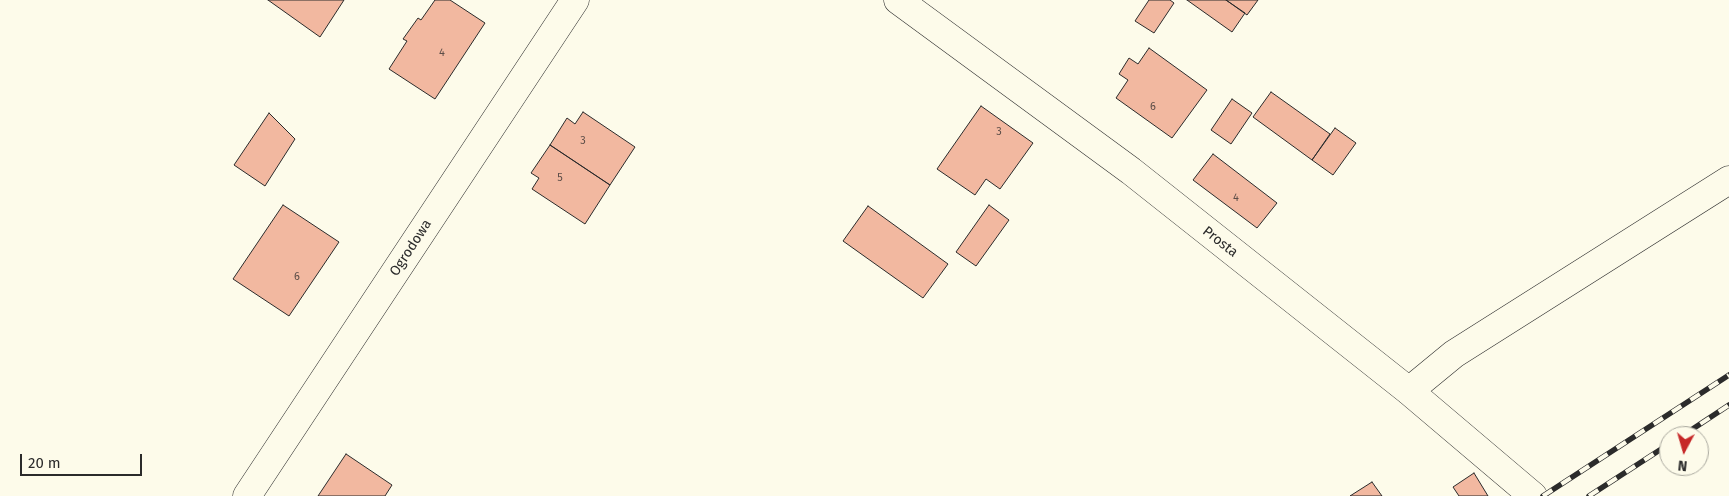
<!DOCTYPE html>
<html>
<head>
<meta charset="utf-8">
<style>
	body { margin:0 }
	#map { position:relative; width:1729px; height:496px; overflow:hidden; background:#fdfbea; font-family:"Fira Sans",sans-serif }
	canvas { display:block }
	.north { position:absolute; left:1659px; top:426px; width:50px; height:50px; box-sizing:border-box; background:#fdfbea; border:1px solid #a9a89e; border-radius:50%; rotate:186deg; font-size:14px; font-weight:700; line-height:20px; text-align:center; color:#2b2b2b }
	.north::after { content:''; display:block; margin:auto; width:18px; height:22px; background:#c62828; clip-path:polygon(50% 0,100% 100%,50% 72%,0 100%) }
	.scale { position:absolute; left:20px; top:454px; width:122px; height:22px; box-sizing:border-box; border:2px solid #2b2b2b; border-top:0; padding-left:6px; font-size:15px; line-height:18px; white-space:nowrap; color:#2b2b2b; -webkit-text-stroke:4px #fdfbea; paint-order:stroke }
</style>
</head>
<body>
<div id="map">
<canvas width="1729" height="496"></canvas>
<div class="north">N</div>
<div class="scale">20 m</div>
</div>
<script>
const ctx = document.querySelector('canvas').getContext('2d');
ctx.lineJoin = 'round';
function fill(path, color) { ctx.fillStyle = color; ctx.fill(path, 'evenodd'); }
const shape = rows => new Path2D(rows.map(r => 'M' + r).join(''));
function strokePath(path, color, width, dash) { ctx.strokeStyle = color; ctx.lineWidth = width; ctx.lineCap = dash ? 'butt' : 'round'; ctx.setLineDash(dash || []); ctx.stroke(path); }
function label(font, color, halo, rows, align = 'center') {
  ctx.font = font + ' "Fira Sans",sans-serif'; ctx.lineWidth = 4; ctx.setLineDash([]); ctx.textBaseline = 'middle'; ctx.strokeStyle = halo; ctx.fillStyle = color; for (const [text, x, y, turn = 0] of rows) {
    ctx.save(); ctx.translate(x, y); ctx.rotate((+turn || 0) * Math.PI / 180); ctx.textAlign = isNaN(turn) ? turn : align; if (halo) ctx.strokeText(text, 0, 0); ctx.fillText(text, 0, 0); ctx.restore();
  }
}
const building = shape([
	[268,0,344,0,320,37,268,0],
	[435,0,450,0,485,23,435,99,389,69,407,41,403,39,418,18,421,20,435,0],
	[1149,0,1170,0,1174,3,1154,33,1135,21,1149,0],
	[1187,0,1226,0,1245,13,1232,32,1187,0],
	[1226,0,1258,0,1247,15,1226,0],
	[1149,48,1207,90,1172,138,1116,98,1128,80,1119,74,1129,58,1138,64,1149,48],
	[1271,92,1330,134,1312,160,1253,117,1271,92],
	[1232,99,1252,113,1231,144,1211,130,1232,99],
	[981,106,1033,143,1000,189,986,179,975,195,937,169,981,106],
	[583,112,635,147,610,185,550,145,567,118,575,124,583,112],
	[269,113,295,139,265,186,234,165,269,113],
	[1335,128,1356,143,1333,175,1312,160,1335,128],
	[550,145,610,185,585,224,532,189,539,178,531,173,550,145],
	[1213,154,1277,203,1257,228,1193,180,1213,154],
	[283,205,339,242,289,316,233,279,283,205],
	[989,205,1009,220,976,266,956,252,989,205],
	[868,206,948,264,923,298,843,241,868,206],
	[346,454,392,485,385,496,318,496,346,454],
	[1474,473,1488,496,1459,496,1453,487,1474,473],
	[1372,482,1382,496,1350,496,1372,482]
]);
fill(building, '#f2b8a0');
strokePath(building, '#2b2b2b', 1);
const street = shape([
	[898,0,1131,171,1409,391,1533,496],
	[1409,391,1454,354,1729,180],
	[247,496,575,0]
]);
strokePath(street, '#2b2b2b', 29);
strokePath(street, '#fdfbea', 28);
const rail = shape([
	[1682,436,1729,405],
	[1543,496,1729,375],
	[1589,496,1669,444]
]);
strokePath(rail, '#2b2b2b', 5.5);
strokePath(rail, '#fdfbea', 4, [11]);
label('11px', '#5d4e48', null, [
	["4",442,53],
	["6",1153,107],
	["3",999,132],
	["3",583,141],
	["5",560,178],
	["4",1236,198],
	["6",297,277]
]);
label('14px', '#2b2b2b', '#fdfbea', [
	["Prosta",1220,242,38],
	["Ogrodowa",411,248,-57]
]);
</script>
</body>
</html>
